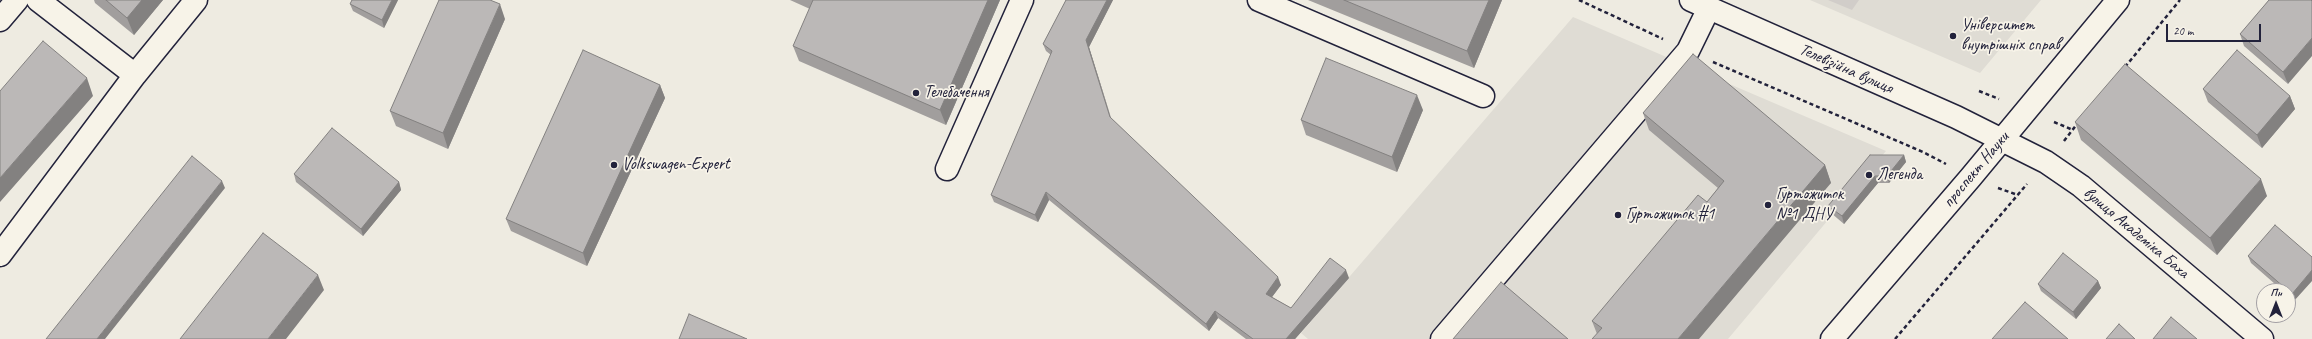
<!DOCTYPE html>
<html>
<head>
<meta charset="utf-8">
<style>
	body { margin:0 }
	#map { position:relative; width:2312px; height:339px; overflow:hidden; background:#eeebe1; font-family:Caveat,sans-serif }
	canvas { display:block }
	.north { position:absolute; left:2256px; top:283px; width:40px; height:40px; box-sizing:border-box; background:#f7f3e8; border:1px solid #a29fa3; border-radius:50%; rotate:0deg; font-size:11px; font-weight:700; line-height:16px; text-align:center; color:#22223b }
	.north::after { content:''; display:block; margin:auto; width:14px; height:18px; background:#22223b; clip-path:polygon(50% 0,100% 100%,50% 72%,0 100%) }
	.scale { position:absolute; left:2166px; top:24px; width:95px; height:18px; box-sizing:border-box; border:2px solid #22223b; border-top:0; padding-left:5px; font-size:12px; line-height:14px; white-space:nowrap; color:#22223b; -webkit-text-stroke:3px #f7f3e8; paint-order:stroke }
</style>
</head>
<body>
<div id="map">
<canvas width="2312" height="339"></canvas>
<div class="north">Пн</div>
<div class="scale">20 m</div>
</div>
<script>
const ctx = document.querySelector('canvas').getContext('2d');
ctx.lineJoin = 'round';
function fill(path, color) { ctx.fillStyle = color; ctx.fill(path, 'evenodd'); }
const shape = rows => new Path2D(rows.map(r => 'M' + r).join(''));
function strokePath(path, color, width, dash) { ctx.strokeStyle = color; ctx.lineWidth = width; ctx.lineCap = dash ? 'butt' : 'round'; ctx.setLineDash(dash || []); ctx.stroke(path); }
function label(font, color, halo, rows, align = 'center') {
  ctx.font = font + ' Caveat,sans-serif'; ctx.lineWidth = 3.5; ctx.setLineDash([]); ctx.textBaseline = 'middle'; ctx.strokeStyle = halo; ctx.fillStyle = color; for (const [text, x, y, turn = 0] of rows) {
    ctx.save(); ctx.translate(x, y); ctx.rotate((+turn || 0) * Math.PI / 180); ctx.textAlign = isNaN(turn) ? turn : align; if (halo) ctx.strokeText(text, 0, 0); ctx.fillText(text, 0, 0); ctx.restore();
  }
}
fill(shape([
	[1810,0,2041,0,1980,73],
	[1573,17,1886,151,1728,339,1308,339,1301,333]
]), '#dfdcd4');
fill(shape([
	[1828,0,1859,0,1852,10]
]), '#d1cdc9');
const minor = shape([
	[38,0,135,75],
	[1259,0,1483,96],
	[1691,0,1956,117,2046,162,2081,186,2262,339],
	[0,20,17,0],
	[947,169,1022,0],
	[0,255,135,75,196,0],
	[1442,339,1688,51,1709,8]
]);
const major = shape([
	[1832,339,1971,177,2118,0]
]);
strokePath(minor, '#22223b', 25);
strokePath(major, '#22223b', 25);
strokePath(shape([
	[1579,0,1663,39],
	[1713,62,1923,152,1946,164],
	[2125,67,2180,0],
	[1979,91,1999,99],
	[2054,122,2073,130],
	[2064,141,2077,124],
	[1998,188,2018,195],
	[1895,339,2027,184]
]), '#22223b', 2.5, [4, 3]);
strokePath(minor, '#f7f3e8', 22);
strokePath(major, '#f7f3e8', 22);
fill(shape([
	[94,0,163,0,134,35,95,3],
	[398,0,384,28,353,11,350,4],
	[790,0,1000,0,946,125,799,61,793,46,810,9],
	[1066,0,1113,0,1089,47,1111,118,1281,285,1272,297,1291,308,1349,278,1295,339,1246,339,1218,318,1209,331,1049,200,1038,222,994,202,991,195,1051,55,1046,51,1043,44],
	[1308,0,1502,0,1474,68],
	[2269,0,2288,84,2244,46,2240,34],
	[505,19,448,149,396,126,390,111],
	[660,85,665,98,587,266,511,231,506,219],
	[2203,89,2290,96,2295,109,2262,148,2208,102],
	[1423,110,1397,172,1306,135,1301,120],
	[1643,113,1825,165,1831,183,1597,334,1592,321,1707,202,1718,188,1649,130],
	[2075,122,2267,196,2217,255,2081,140],
	[1904,155,1906,162,1889,183,1878,183,1844,224,1831,213,1828,206],
	[294,174,399,182,401,190,363,236,296,182],
	[2248,256,2312,257,2294,301,2288,295,2288,291,2283,291,2251,263],
	[2098,281,2101,288,2076,319,2041,291,2038,284]
]), '#a19e9d');
fill(shape([
	[142,0,163,0,134,35,127,18],
	[392,0,398,0,384,28,382,20],
	[988,0,1000,0,946,125,940,110],
	[1107,0,1113,0,1089,47,1113,124,1086,40],
	[1489,0,1502,0,1474,68,1467,51],
	[500,4,505,19,448,149,443,133],
	[2312,38,2312,56,2288,84,2283,72],
	[87,78,93,96,0,202,0,178],
	[660,85,665,98,587,266,583,253],
	[1417,95,1423,110,1397,172,1392,157],
	[2290,96,2295,109,2262,148,2257,135],
	[1904,155,1906,162,1889,183,1887,176],
	[1825,165,1831,183,1699,339,1678,339],
	[1875,176,1878,183,1844,224,1842,216],
	[2261,179,2267,196,2217,255,2210,238],
	[222,181,225,188,105,339,97,339],
	[399,182,401,190,363,236,361,229],
	[1046,192,1049,200,1038,222,1035,215],
	[1346,270,1349,278,1295,339,1286,339],
	[2312,270,2312,281,2294,301,2292,294],
	[318,275,324,290,286,339,268,339],
	[1278,277,1281,285,1269,301,1266,294],
	[2098,281,2101,288,2076,319,2073,312],
	[1215,311,1218,318,1209,331,1206,324]
]), '#838180');
const building = shape([
	[106,0,142,0,127,18,106,0],
	[352,0,392,0,382,20,350,4,352,0],
	[439,0,490,0,500,4,443,133,390,111,439,0],
	[813,0,988,0,940,110,793,46,813,0],
	[1066,0,1107,0,1086,40,1110,117,1278,277,1266,294,1291,308,1330,258,1346,270,1286,339,1253,339,1215,311,1206,324,1046,192,1035,215,991,195,1052,51,1043,44,1066,0],
	[1344,0,1489,0,1467,51,1344,0],
	[2269,0,2311,0,2312,1,2312,38,2283,72,2240,34,2269,0],
	[43,41,87,78,0,178,0,91,43,41],
	[583,50,660,85,583,253,506,219,583,50],
	[2237,50,2290,96,2257,135,2203,89,2237,50],
	[1693,54,1825,165,1678,339,1592,339,1602,328,1592,321,1698,195,1707,202,1724,181,1643,113,1693,54],
	[1326,58,1417,95,1392,157,1301,120,1326,58],
	[2125,64,2261,179,2210,238,2075,122,2125,64],
	[332,128,399,182,361,229,294,174,332,128],
	[1870,155,1904,155,1887,176,1875,176,1842,216,1828,206,1870,155],
	[192,156,222,181,97,339,46,339,192,156],
	[2275,225,2312,257,2312,270,2292,294,2248,256,2275,225],
	[263,233,318,275,268,339,180,339,263,233],
	[2063,253,2098,281,2073,312,2038,284,2063,253],
	[1501,282,1568,339,1453,339,1501,282],
	[2025,302,2068,339,1992,339,2025,302],
	[689,314,747,339,679,339,689,314],
	[2171,317,2197,339,2153,339,2171,317],
	[2119,324,2135,339,2106,339,2119,324]
]);
fill(building, '#bbb8b7');
strokePath(building, '#838180', 1);
for (const [x, y, r, color] of [
	[1953,36,4,"#22223b"],
	[916,93,4,"#22223b"],
	[614,165,4,"#22223b"],
	[1869,175,4,"#22223b"],
	[1768,205,4,"#22223b"],
	[1618,215,4,"#22223b"]
]) { const dot = new Path2D(); dot.arc(x, y, r, 0, 2 * Math.PI); ctx.fillStyle = color; ctx.fill(dot); strokePath(dot, '#f7f3e8', 1.5); }
label('17px', '#22223b', '#f7f3e8', [
	["Університет",1961,26],
	["внутрішніх справ",1961,46],
	["Телебачення",924,93],
	["Volkswagen-Expert",622,165],
	["Легенда",1877,175],
	["Гуртожиток",1776,195],
	["№1 ДНУ",1776,215],
	["Гуртожиток #1",1626,215]
], 'left');
label('17px', '#22223b', '#f7f3e8', [
	["Телевізійна вулиця",1846,69,24],
	["проспект Науки",1976,170,-50],
	["вулиця Академіка Баха",2136,233,40]
]);
</script>
</body>
</html>
